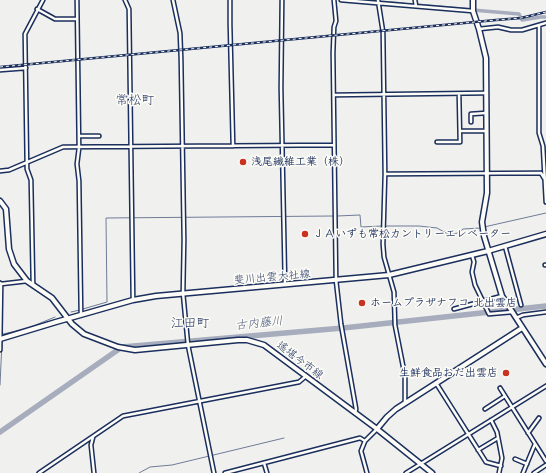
<!DOCTYPE html>
<html>
<head>
<meta charset="utf-8">
<style>
	body { margin:0 }
	canvas { display:block; background:#f0f0ee }
</style>
</head>
<body>
<canvas width="546" height="473"></canvas>
<script>
const ctx = document.querySelector('canvas').getContext('2d');
ctx.lineJoin = 'round';
const shape = rows => new Path2D(rows.map(r => 'M' + r).join(''));
function strokePath(path, color, width, dash) { ctx.strokeStyle = color; ctx.lineWidth = width; ctx.lineCap = dash ? 'butt' : 'round'; ctx.setLineDash(dash || []); ctx.stroke(path); }
function label(font, color, halo, rows, align = 'center') {
  ctx.font = font + ' Mali,"Klee One",sans-serif'; ctx.lineWidth = 3; ctx.setLineDash([]); ctx.textBaseline = 'middle'; ctx.strokeStyle = halo; ctx.fillStyle = color; for (const [text, x, y, turn = 0] of rows) {
    ctx.save(); ctx.translate(x, y); ctx.rotate((+turn || 0) * Math.PI / 180); ctx.textAlign = isNaN(turn) ? turn : align; if (halo) ctx.strokeText(text, 0, 0); ctx.fillText(text, 0, 0); ctx.restore();
  }
}
strokePath(shape([
	[337,216,360,215,361,227,382,226],
	[385,226,419,226,437,228,446,233,452,234,458,233,463,229,481,228],
	[484,227,546,213],
	[83,309,107,302,106,218,334,216],
	[71,312,80,310],
	[3,334,26,329,55,317],
	[0,385,2,342],
	[139,473,150,467,172,465,284,438]
]), '#6f7b97', 1);
strokePath(shape([
	[355,0,403,4],
	[415,5,519,14,522,20,541,17,546,17]
]), '#a7adbd', 3.5);
strokePath(shape([
	[0,432,122,347,343,328,546,306]
]), '#a7adbd', 5.5);
const street = shape([
	[77,0,79,148,77,164,79,181,81,315],
	[125,0,129,9,133,300],
	[173,0,180,33,181,58,184,240,183,293,188,345,214,473],
	[230,0,230,24,233,146],
	[282,0,281,88,285,284],
	[334,0,336,21,334,27,333,53,336,280,341,324,356,409,355,413],
	[341,0,473,11],
	[378,0,383,32,385,174,383,244,384,257,394,292,395,325,405,376,405,402],
	[415,0,416,6],
	[37,9,55,19,77,19],
	[539,25,539,133,543,146,546,202],
	[479,29,498,27,511,30,522,30,546,23],
	[0,70,26,68],
	[334,95,486,93],
	[471,122,471,114,486,113],
	[460,131,486,131],
	[79,136,99,136],
	[437,142,460,142,459,94],
	[0,171,9,170,63,147,334,145],
	[385,174,541,173,544,178],
	[505,246,521,305],
	[472,255,474,262,472,272,475,285,489,314,512,312],
	[545,265,546,265],
	[0,283,1,284,27,281],
	[33,284,31,180,27,169,25,34,43,0],
	[454,309,502,296],
	[516,318,523,315,546,312],
	[0,350,1,284],
	[436,383,486,462,501,466],
	[500,388,546,461],
	[485,409,505,396],
	[491,420,497,432,502,458,499,473],
	[528,433,539,418],
	[93,437,91,445,94,473],
	[478,450,498,438],
	[515,459,527,464],
	[264,463,267,473],
	[39,473,123,416,299,382,306,376],
	[225,473,360,438,365,441],
	[367,473,361,451,365,441,377,429],
	[406,473,546,386],
	[523,473,535,444],
	[534,473,546,465]
]);
const secondary = shape([
	[473,0,473,11,479,29,486,58,487,193,482,222,484,236,502,296,546,364],
	[0,201,6,209,9,249,14,264,27,281,52,298,72,324,84,334,118,347,135,350,238,340,247,340,264,345,377,429,432,473],
	[0,339,56,322,133,300,156,296,389,275,488,251,546,234],
	[377,429,387,417,396,409,522,328]
]);
strokePath(street, '#1b2f5e', 5.5);
strokePath(secondary, '#1b2f5e', 7);
strokePath(street, '#fdfcf7', 2.5);
strokePath(secondary, '#fdfcf7', 4);
const rail = shape([
	[0,67,496,20,521,18,546,12]
]);
strokePath(rail, '#1b2f5e', 2.5);
strokePath(rail, '#fdfcf7', 1, [3]);
for (const [x, y, r, color] of [
	[243,162,4,"#c8321e"],
	[305,234,4,"#c8321e"],
	[362,303,4,"#c8321e"],
	[506,373,4,"#c8321e"]
]) { const dot = new Path2D(); dot.arc(x, y, r, 0, 2 * Math.PI); ctx.fillStyle = color; ctx.fill(dot); strokePath(dot, '#fdfcf7', 1.5); }
label('bold 11px', '#1b2f5e', '#fdfcf7', [
	["浅尾繊維工業（株）",251,162],
	["ＪＡいずも常松カントリーエレベーター",313,234],
	["ホームプラザナフコ 北出雲店",370,303],
	["生鮮食品おだ出雲店",498,373,"right"]
], 'left');
label('11px', '#1b2f5e', '#fdfcf7', [
	["斐川出雲大社線",272,277,-5],
	["遙堪今市線",300,360,37]
]);
label('italic 12px', '#4c5b7f', '#fdfcf7', [
	["古内藤川",259,323,-6]
]);
label('13px', '#1b2f5e', '#fdfcf7', [
	["常松町",135,100],
	["江田町",190,323]
]);
</script>
</body>
</html>
